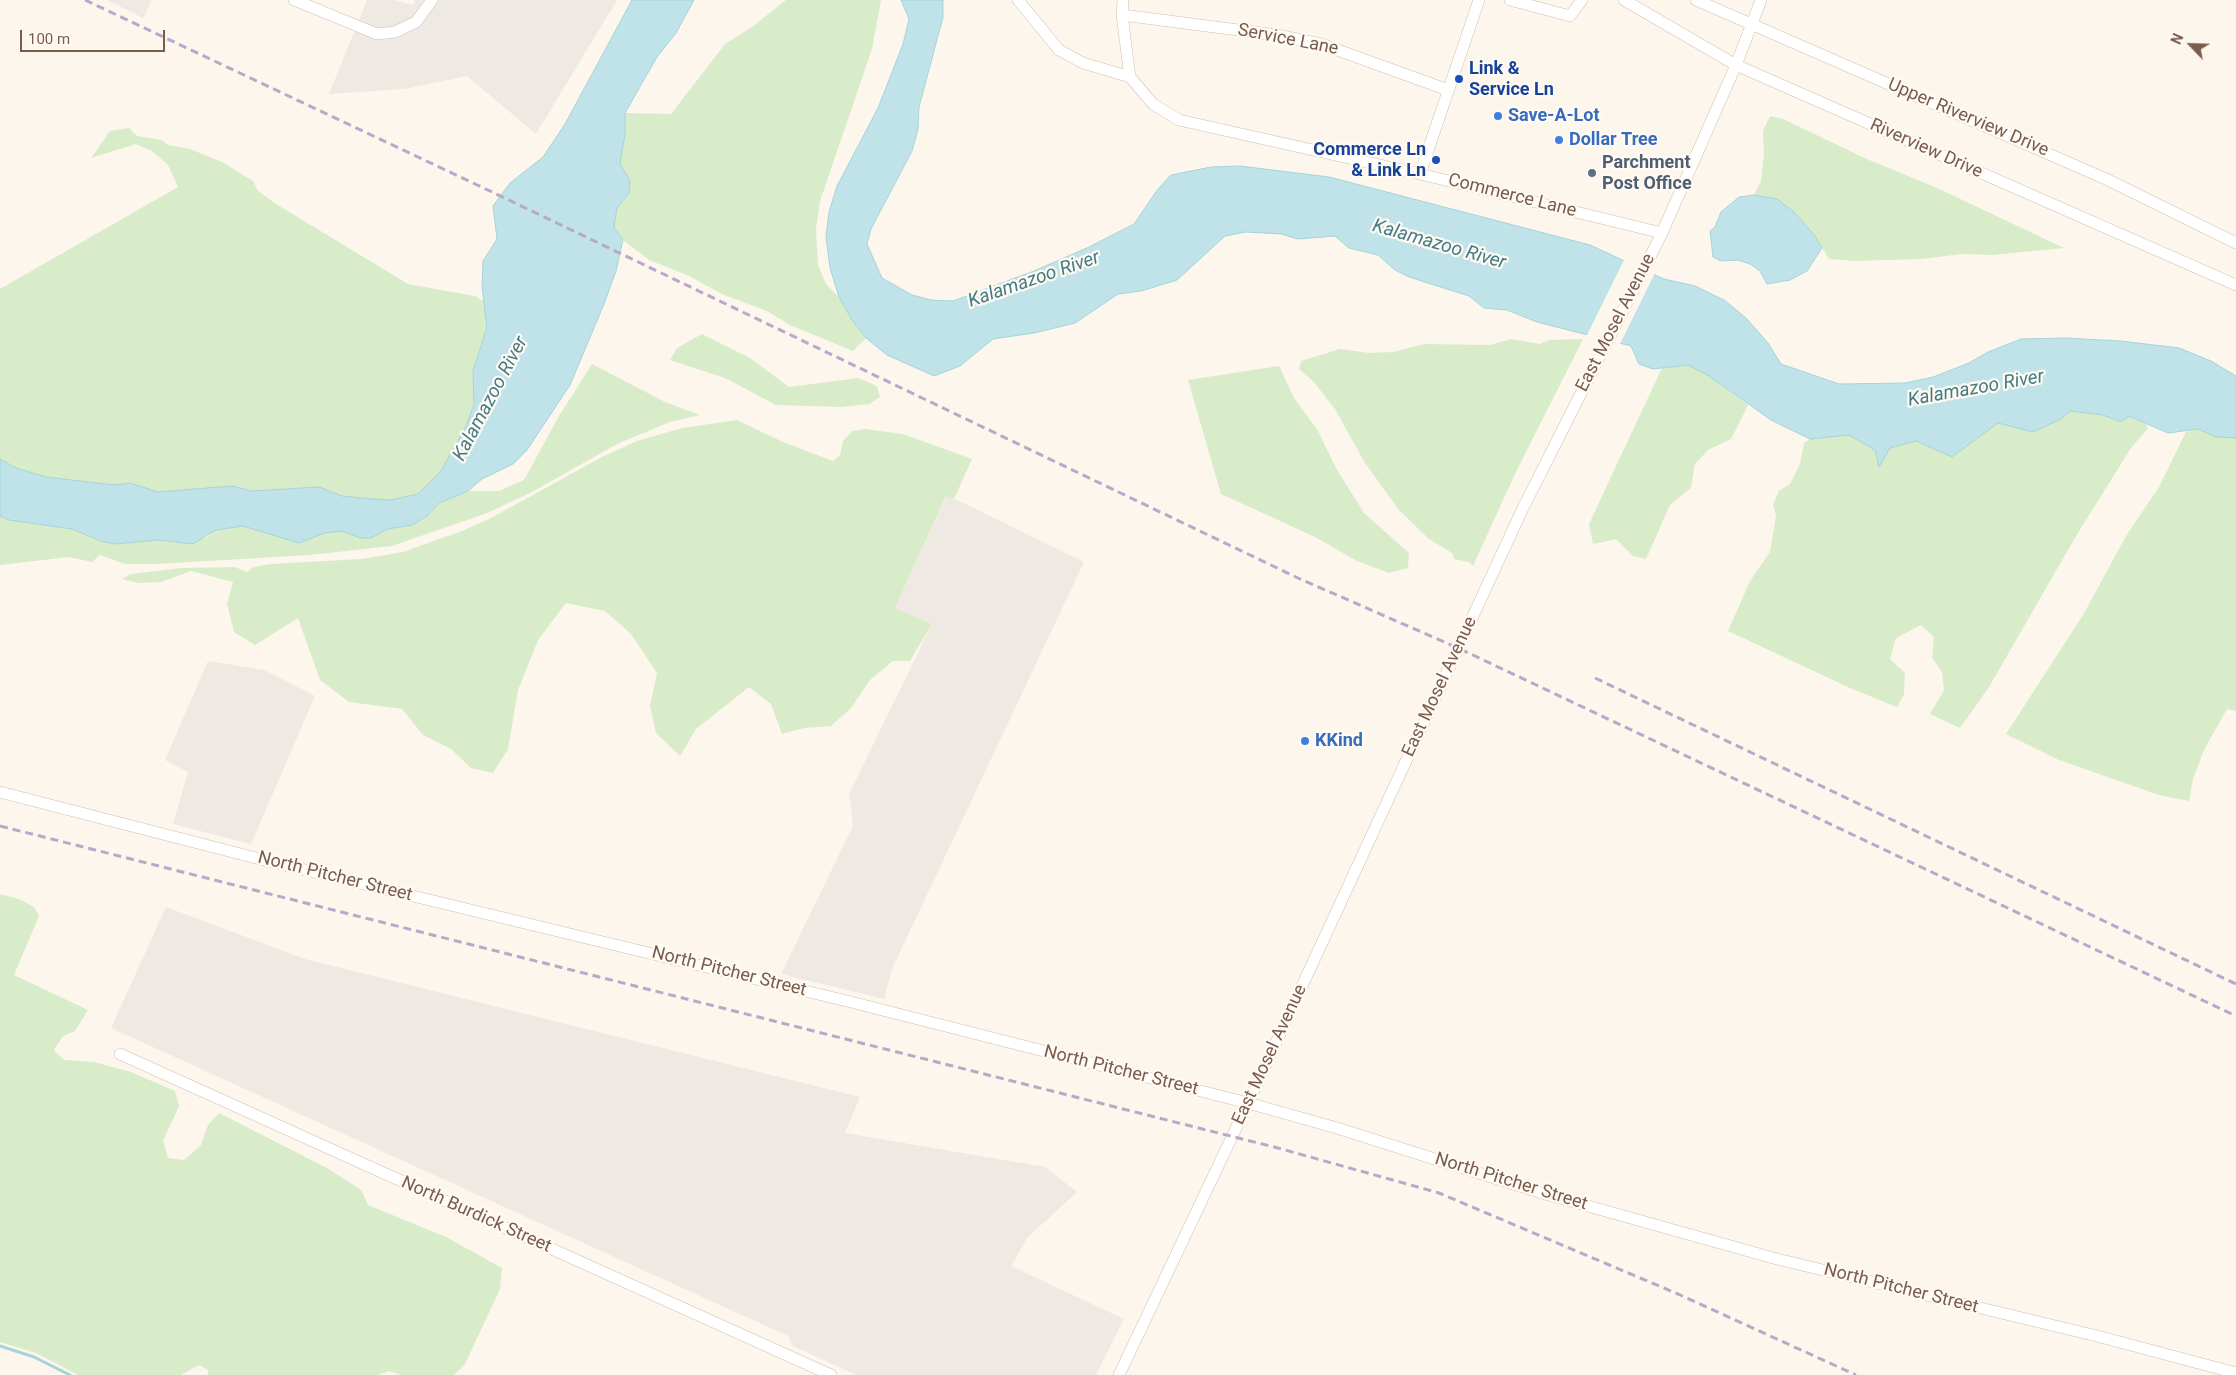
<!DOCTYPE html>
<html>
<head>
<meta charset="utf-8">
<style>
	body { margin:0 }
	#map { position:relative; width:2236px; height:1375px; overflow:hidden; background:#fdf6ec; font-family:Roboto,sans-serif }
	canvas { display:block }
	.north { position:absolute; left:2166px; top:20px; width:50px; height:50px; -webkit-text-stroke:4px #fffaf3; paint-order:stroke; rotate:294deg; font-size:14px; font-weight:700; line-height:20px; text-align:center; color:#7a5c4d }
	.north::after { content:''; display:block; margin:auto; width:18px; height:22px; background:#7a5c4d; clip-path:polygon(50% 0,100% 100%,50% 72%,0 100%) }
	.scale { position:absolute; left:20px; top:30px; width:145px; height:22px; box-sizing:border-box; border:2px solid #7a5c4d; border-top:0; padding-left:6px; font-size:15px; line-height:18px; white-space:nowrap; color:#7a5c4d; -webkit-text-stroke:4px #fffaf3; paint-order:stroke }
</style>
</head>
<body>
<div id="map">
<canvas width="2236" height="1375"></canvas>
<div class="north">N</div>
<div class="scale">100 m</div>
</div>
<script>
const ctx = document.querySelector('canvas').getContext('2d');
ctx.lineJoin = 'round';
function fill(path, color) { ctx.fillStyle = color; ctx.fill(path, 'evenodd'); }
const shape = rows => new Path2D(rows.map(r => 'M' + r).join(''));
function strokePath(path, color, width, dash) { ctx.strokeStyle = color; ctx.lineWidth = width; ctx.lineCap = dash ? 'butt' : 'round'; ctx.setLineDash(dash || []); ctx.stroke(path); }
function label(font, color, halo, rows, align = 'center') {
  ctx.font = font + ' Roboto,sans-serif'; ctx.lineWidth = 4.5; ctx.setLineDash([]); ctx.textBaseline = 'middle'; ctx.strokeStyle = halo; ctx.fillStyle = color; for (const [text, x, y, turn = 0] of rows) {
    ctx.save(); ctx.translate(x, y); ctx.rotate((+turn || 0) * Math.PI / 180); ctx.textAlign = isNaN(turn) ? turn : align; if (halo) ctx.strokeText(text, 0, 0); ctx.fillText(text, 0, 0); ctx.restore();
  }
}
fill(shape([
	[107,0,152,0,143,18],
	[367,0,394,0,413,5,415,0,617,0,536,134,467,76,404,89,329,94],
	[947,495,1084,562,892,969,884,999,781,974,853,826,849,794,932,624,895,608],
	[208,661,264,670,315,696,251,844,173,824,188,772,165,760],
	[166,907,305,959,860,1097,845,1133,1045,1167,1077,1192,1027,1238,1011,1266,1124,1319,1096,1375,856,1375,793,1346,788,1336,111,1028]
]), '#efe9e4');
fill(shape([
	[786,0,881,0,872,49,820,201,816,229,818,265,826,284,839,297,852,320,866,338,853,351,790,325,767,311,722,294,687,275,649,260,623,240,614,227,617,208,629,193,630,181,620,164,625,134,625,113,671,114,725,44,752,27],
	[1770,116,1783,119,1869,160,1935,187,2064,248,1992,255,1962,254,1922,259,1854,261,1829,259,1815,236,1777,199,1754,195,1761,181,1764,154,1763,131],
	[129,128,137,136,162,140,168,145,190,149,222,162,253,181,258,191,276,204,408,284,475,296,485,302,487,327,473,371,474,405,465,428,441,471,418,494,391,500,373,499,342,496,319,487,252,491,232,486,158,492,130,483,114,485,46,477,16,468,0,459,0,289,178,187,168,165,152,151,136,144,91,158,110,131],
	[702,334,750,358,789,387,858,378,877,386,880,397,869,404,841,407,776,405,725,378,670,360,677,348],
	[1511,339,1540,344,1549,340,1583,339,1515,474,1473,566,1469,562,1454,559,1452,553,1429,539,1399,510,1365,463,1335,409,1313,381,1299,369,1301,361,1340,349,1369,353,1394,352,1424,344,1490,345],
	[592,364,665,402,700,415,670,422,617,444,532,492,487,513,392,546,310,555,157,564,125,564,100,555,92,562,69,557,0,565,0,516,9,520,72,529,101,541,115,544,158,540,171,542,206,538,216,530,243,526,299,543,325,533,342,531,360,538,371,538,387,529,412,525,427,516,439,503,468,491,499,491,524,480,559,416],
	[1688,365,1709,376,1748,405,1731,439,1708,450,1695,464,1691,488,1670,505,1646,559,1633,556,1616,539,1593,544,1589,524,1660,372,1663,368],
	[1279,366,1294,398,1318,431,1337,470,1364,513,1409,553,1408,568,1389,573,1357,561,1315,537,1221,494,1188,380],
	[2070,411,2103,415,2121,422,2129,416,2146,424,2148,428,2131,448,2076,536,1989,687,1960,728,1930,714,1944,690,1942,672,1932,658,1934,637,1921,625,1896,638,1890,659,1905,673,1904,694,1897,707,1850,688,1728,631,1750,581,1770,552,1776,516,1773,505,1779,491,1790,484,1800,464,1804,443,1810,439,1849,434,1875,450,1879,466,1890,448,1916,441,1952,457,1998,423,2033,432,2061,419],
	[737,420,783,442,833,461,840,455,843,441,852,431,864,429,903,434,972,459,954,499,946,496,895,608,932,624,910,661,893,661,870,680,851,708,831,726,804,728,782,734,771,704,749,687,696,729,680,756,656,733,650,706,657,673,631,634,605,611,566,603,538,640,518,690,508,749,493,773,471,768,451,749,423,735,402,709,349,702,320,680,298,618,255,645,234,632,227,604,233,582,191,571,161,582,138,583,122,579,131,574,181,568,235,567,247,572,253,567,271,564,362,559,403,552,462,531,491,518,602,457,637,441,682,428],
	[2198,429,2216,437,2236,438,2236,711,2227,709,2204,750,2193,779,2189,801,2159,795,2059,760,2006,734,2083,615,2126,536,2159,487,2186,432],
	[0,894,19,899,34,907,39,916,14,975,88,1010,75,1031,63,1036,54,1050,64,1060,94,1062,131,1072,175,1091,179,1106,163,1141,168,1158,184,1160,201,1145,208,1125,219,1113,327,1168,361,1190,368,1205,446,1237,502,1268,500,1289,465,1364,454,1375,401,1375,389,1371,377,1375,208,1375,208,1370,199,1365,181,1375,78,1375,36,1353,0,1342]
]), '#d8ecc9');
const water = shape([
	[632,0,694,0,676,33,657,57,625,113,625,134,620,164,630,181,629,193,617,208,614,227,623,240,616,271,604,304,570,385,527,450,513,464,482,479,468,491,439,503,427,516,412,525,387,529,371,538,360,538,342,531,325,533,299,543,243,526,216,530,193,544,158,540,115,544,101,541,72,529,9,520,0,516,0,459,16,468,46,477,114,485,130,483,158,492,232,486,252,491,319,487,342,496,373,499,391,500,418,494,441,471,465,428,474,405,473,371,487,327,482,287,483,261,497,239,493,206,510,183,543,157,565,124,632,0],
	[901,0,943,0,943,17,919,107,918,129,912,151,871,229,867,244,882,278,912,295,931,300,953,301,1034,271,1089,247,1134,224,1158,189,1171,175,1211,167,1240,166,1329,177,1590,245,1664,279,1695,286,1724,300,1746,318,1768,343,1781,364,1839,384,1905,383,1933,377,1969,363,1988,352,2021,339,2066,338,2121,341,2179,348,2211,361,2236,376,2236,438,2216,437,2198,429,2168,433,2129,416,2121,422,2103,415,2070,411,2061,419,2033,432,1998,423,1952,457,1916,441,1890,448,1879,467,1875,450,1849,435,1810,439,1771,420,1709,376,1688,365,1653,369,1639,364,1631,346,1537,322,1507,310,1484,308,1469,296,1409,277,1395,270,1378,255,1349,248,1335,236,1298,239,1281,234,1246,232,1225,236,1177,280,1141,291,1118,294,1075,323,1034,333,993,339,960,366,934,376,887,355,866,338,852,320,839,297,830,268,826,237,829,212,837,186,878,108,903,44,909,19,901,0],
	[1754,195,1777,199,1795,213,1815,236,1822,248,1807,271,1790,280,1767,284,1760,271,1750,264,1738,260,1721,261,1713,257,1710,231,1715,227,1721,212,1739,197,1754,195]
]);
fill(water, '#bfe3e8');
strokePath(water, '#a5d3da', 1);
fill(shape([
	[1625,258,1655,273,1619,346,1586,337]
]), '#fdf6ec');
strokePath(shape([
	[0,1346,34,1357,70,1375]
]), '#a5d3da', 3);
const minor = shape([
	[294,0,377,34,395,32,416,22,432,0],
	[1018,0,1059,50,1083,63,1130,77],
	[1123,0,1122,15,1130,77,1153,104,1179,120,1420,174,1662,233],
	[1510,0,1570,16,1582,0],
	[1624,0,1736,65,2236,285],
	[1696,0,2106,179,2236,243],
	[1122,15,1277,35,1321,44,1448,90],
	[1420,174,1479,0],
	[0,792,260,859,851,1002,1248,1103,1337,1128,1545,1194,1777,1259,2097,1336,2236,1373],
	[120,1054,831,1375],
	[1119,1375,1248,1103,1522,510,1662,233,1736,65,1761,0]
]);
strokePath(minor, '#d1beb0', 12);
strokePath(minor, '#fff', 11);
strokePath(shape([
	[85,0,490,191,1298,578,1458,648,2236,1016],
	[1595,678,2236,984],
	[0,826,1278,1148,1439,1193,1678,1294,1856,1375]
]), '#b9a8c9', 3, [8, 5]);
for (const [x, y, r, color] of [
	[1459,79,5,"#1a4fb4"],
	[1498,116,5,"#3f7fe0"],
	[1559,140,5,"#3f7fe0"],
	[1436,160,5,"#1a4fb4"],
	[1592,173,5,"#5c6f8a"],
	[1305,741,5,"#3f7fe0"]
]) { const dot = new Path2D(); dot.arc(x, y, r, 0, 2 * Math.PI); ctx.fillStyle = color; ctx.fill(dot); strokePath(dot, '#fffaf3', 2); }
label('18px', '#7a5c4d', '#fffaf3', [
	["Service Lane",1288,40,11],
	["Upper Riverview Drive",1968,118,23],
	["Riverview Drive",1926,149,24],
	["Commerce Lane",1512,196,14],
	["East Mosel Avenue",1616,323,-63],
	["East Mosel Avenue",1440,687,-65],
	["North Pitcher Street",335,877,14],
	["North Pitcher Street",729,972,14],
	["East Mosel Avenue",1270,1055,-65],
	["North Pitcher Street",1121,1071,14],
	["North Pitcher Street",1511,1182,17],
	["North Burdick Street",476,1215,24],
	["North Pitcher Street",1901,1289,14]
]);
label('bold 18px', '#164399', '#fffaf3', [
	["Link &",1469,69],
	["Service Ln",1469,90],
	["Commerce Ln",1426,150,"right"],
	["& Link Ln",1426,171,"right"]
], 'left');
label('bold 18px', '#366cbe', '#fffaf3', [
	["Save-A-Lot",1508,116],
	["Dollar Tree",1569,140],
	["KKind",1315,741]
], 'left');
label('bold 18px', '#4e5e75', '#fffaf3', [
	["Parchment",1602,163],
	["Post Office",1602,184]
], 'left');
label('italic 19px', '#437c86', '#fffaf3', [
	["Kalamazoo River",1439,245,16],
	["Kalamazoo River",1034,280,-19],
	["Kalamazoo River",1976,389,-10],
	["Kalamazoo River",491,399,-62]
]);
</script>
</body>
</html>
